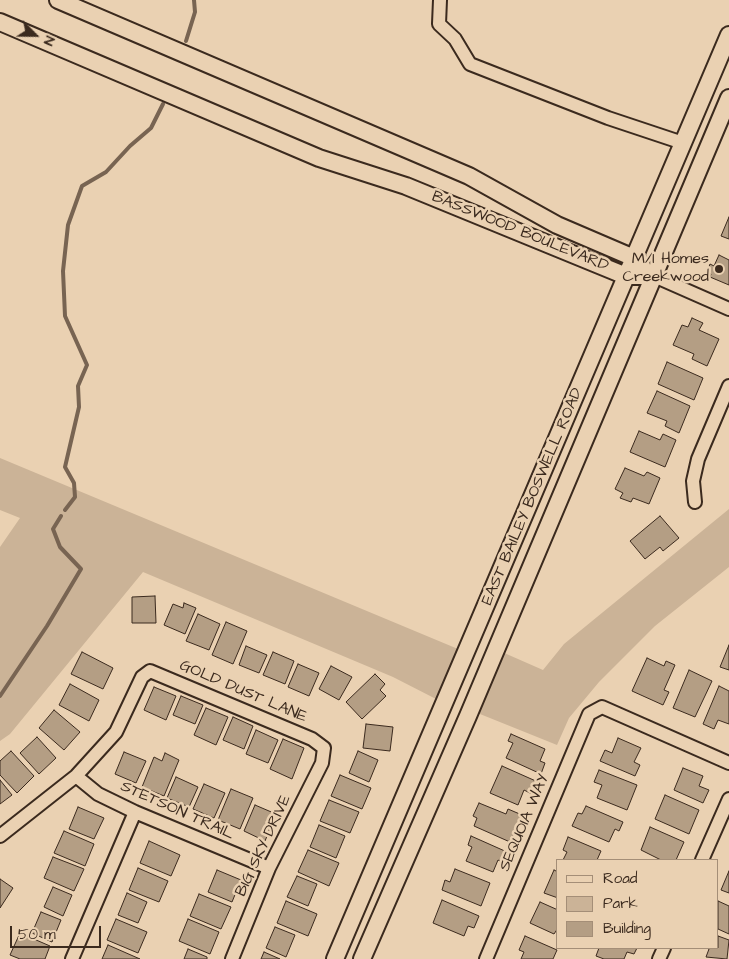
<!DOCTYPE html>
<html>
<head>
<meta charset="utf-8">
<style>
	body { margin:0 }
	#map { position:relative; width:729px; height:959px; overflow:hidden; background:#ead1b2; font-family:"Architects Daughter",sans-serif }
	canvas { display:block }
	.legend { position:absolute; left:556px; top:859px; width:162px; height:90px; box-sizing:border-box; background:#ead1b2; border:1px solid #a48e77; margin:0; padding:6px 9px; list-style:none; font-size:15px; color:#3b2a1e }
	.legend li { display:flex; align-items:center; gap:10px; height:25px }
	.legend b { width:25px; border:1px solid #a48e77 }
	.north { position:absolute; left:10px; top:10px; width:50px; height:50px; -webkit-text-stroke:4px #ead1b2; paint-order:stroke; rotate:113deg; font-size:14px; font-weight:700; line-height:20px; text-align:center; color:#3b2a1e }
	.north::after { content:''; display:block; margin:auto; width:18px; height:22px; background:#3b2a1e; clip-path:polygon(50% 0,100% 100%,50% 72%,0 100%) }
	.scale { position:absolute; left:10px; top:926px; width:91px; height:22px; box-sizing:border-box; border:2px solid #3b2a1e; border-top:0; padding-left:6px; font-size:15px; line-height:18px; white-space:nowrap; color:#3b2a1e; -webkit-text-stroke:4px #ead1b2; paint-order:stroke }
</style>
</head>
<body>
<div id="map">
<canvas width="729" height="959"></canvas>
<ul class="legend">
<li><b style="height:6px;background:#ead1b2"></b>Road</li>
<li><b style="height:14px;background:#cbb397"></b>Park</li>
<li><b style="height:14px;background:#b49e84"></b>Building</li>
</ul>
<div class="north">N</div>
<div class="scale">50 m</div>
</div>
<script>
const ctx = document.querySelector('canvas').getContext('2d');
ctx.lineJoin = 'round';
function fill(path, color) { ctx.fillStyle = color; ctx.fill(path, 'evenodd'); }
const shape = rows => new Path2D(rows.map(r => 'M' + r).join(''));
function strokePath(path, color, width, dash) { ctx.strokeStyle = color; ctx.lineWidth = width; ctx.lineCap = dash ? 'butt' : 'round'; ctx.setLineDash(dash || []); ctx.stroke(path); }
function label(font, color, halo, rows, align = 'center') {
  ctx.font = font + ' "Architects Daughter",sans-serif'; ctx.lineWidth = 5; ctx.setLineDash([]); ctx.textBaseline = 'middle'; ctx.strokeStyle = halo; ctx.fillStyle = color; for (const [text, x, y, turn = 0] of rows) {
    ctx.save(); ctx.translate(x, y); ctx.rotate((+turn || 0) * Math.PI / 180); ctx.textAlign = isNaN(turn) ? turn : align; if (halo) ctx.strokeText(text, 0, 0); ctx.fillText(text, 0, 0); ctx.restore();
  }
}
fill(shape([
	[0,458,458,649,438,700,393,677,143,572,10,734,0,741,0,547,20,518,0,510],
	[729,509,729,567,655,626,599,682,569,718,557,745,475,712,502,652,543,670,564,644]
]), '#cbb397');
strokePath(shape([
	[186,41,195,12,194,0],
	[65,510,75,497,74,483,65,467,79,407,78,386,87,365,65,316,63,271,68,225,82,186,106,172,130,146,151,128,163,104],
	[0,696,47,626,81,569,60,547,53,529,61,516]
]), '#786452', 4);
const building = shape([
	[729,217,729,239,721,236,729,217],
	[719,255,729,260,729,285,710,277,711,274,707,272,710,264,714,266,719,255],
	[692,318,703,323,699,330,719,339,707,366,692,359,694,354,673,345,682,325,688,327,692,318],
	[667,362,703,378,694,400,658,384,667,362],
	[657,391,690,406,679,433,665,426,667,421,647,413,657,391],
	[639,431,660,440,663,434,676,440,665,467,630,452,639,431],
	[625,468,644,476,647,472,660,478,649,504,633,498,631,502,620,498,623,493,615,489,625,468],
	[660,516,679,538,663,551,660,547,645,559,630,541,660,516],
	[155,596,156,623,132,623,132,597,155,596],
	[184,603,196,608,185,634,164,625,173,604,183,608,184,603],
	[198,614,220,624,209,650,186,641,198,614],
	[226,622,247,631,233,664,212,655,226,622],
	[729,645,729,670,720,667,729,645],
	[246,646,267,655,259,673,239,665,246,646],
	[82,652,113,668,103,689,71,674,82,652],
	[273,652,294,661,285,684,263,675,273,652],
	[647,658,664,666,666,661,675,665,664,690,669,692,663,705,632,691,647,658],
	[298,664,319,673,309,696,288,687,298,664],
	[331,666,352,677,339,700,319,689,331,666],
	[689,670,712,681,695,717,673,708,689,670],
	[375,674,385,684,380,690,386,696,362,719,346,702,375,674],
	[70,684,99,700,89,721,59,705,70,684],
	[719,686,729,691,729,724,718,720,714,729,703,724,719,686],
	[154,687,176,696,166,720,144,710,154,687],
	[181,696,203,705,195,724,173,715,181,696],
	[206,708,228,717,216,745,194,735,206,708],
	[54,710,80,732,64,750,39,728,54,710],
	[233,717,253,726,244,749,223,740,233,717],
	[366,724,393,727,390,751,363,748,366,724],
	[256,730,278,740,268,763,246,754,256,730],
	[511,734,545,749,540,761,545,763,541,774,506,758,513,743,508,741,511,734],
	[37,737,56,758,39,774,20,753,37,737],
	[618,738,641,748,634,762,640,765,635,776,600,761,605,750,612,753,618,738],
	[283,739,304,748,292,779,270,769,283,739],
	[11,751,34,776,17,793,0,775,0,761,11,751],
	[358,751,378,760,369,782,349,773,358,751],
	[124,752,146,761,136,783,115,774,124,752],
	[165,753,179,760,164,796,142,787,154,757,162,761,165,753],
	[502,766,538,782,532,794,524,790,518,805,490,793,502,766],
	[683,768,703,776,699,786,709,790,703,803,674,790,683,768],
	[599,770,637,785,627,810,597,798,602,785,594,782,599,770],
	[340,775,371,788,362,809,331,796,340,775],
	[176,777,198,787,189,807,167,798,176,777],
	[0,780,12,795,0,804,0,780],
	[204,784,225,793,214,818,193,809,204,784],
	[231,789,253,798,240,829,218,820,231,789],
	[665,795,699,810,689,834,655,819,665,795],
	[329,800,359,812,350,833,320,821,329,800],
	[479,803,506,814,508,809,522,815,510,842,474,826,477,818,473,816,479,803],
	[255,805,276,814,265,841,244,831,255,805],
	[586,806,623,822,619,831,615,829,609,842,572,826,578,813,582,814,586,806],
	[78,807,104,818,94,839,69,829,78,807],
	[319,825,345,836,336,858,310,847,319,825],
	[650,827,684,842,676,860,661,860,641,850,650,827],
	[64,831,94,844,85,866,54,853,64,831],
	[471,836,507,852,502,862,498,860,493,872,466,861,472,847,468,845,471,836],
	[568,837,601,851,597,860,563,860,567,852,563,850,568,837],
	[149,841,180,855,171,876,140,863,149,841],
	[308,850,339,863,329,886,298,872,308,850],
	[53,857,84,869,74,891,44,878,53,857],
	[138,868,168,881,159,902,129,890,138,868],
	[455,869,490,883,481,906,442,890,445,880,450,882,455,869],
	[217,870,241,880,232,902,208,892,217,870],
	[554,870,558,872,558,898,544,893,554,870],
	[729,871,729,893,721,890,729,871],
	[297,876,317,884,308,906,287,897,297,876],
	[0,879,13,888,0,908,0,879],
	[53,887,72,895,63,916,44,907,53,887],
	[127,893,147,902,138,923,118,915,127,893],
	[199,894,231,907,221,929,190,916,199,894],
	[442,900,479,916,474,928,468,926,464,936,433,923,442,900],
	[286,901,317,914,308,936,277,923,286,901],
	[718,901,729,906,729,934,718,929,718,901],
	[540,902,558,910,558,928,554,934,530,923,540,902],
	[41,912,61,920,52,942,32,933,41,912],
	[116,919,147,932,138,953,107,940,116,919],
	[188,919,219,932,210,954,179,941,188,919],
	[275,927,295,935,286,957,266,948,275,927],
	[20,933,50,946,45,959,20,959,10,955,20,933],
	[525,936,557,950,553,959,521,959,524,952,519,950,525,936],
	[718,936,729,940,727,959,706,957,709,949,707,948,718,948,718,936],
	[108,945,140,959,102,959,108,945],
	[599,948,637,948,634,954,627,952,624,959,604,959,596,956,599,948],
	[188,949,207,957,207,959,184,959,188,949],
	[264,952,280,959,261,959,264,952]
]);
fill(building, '#b49e84');
strokePath(building, '#3b2a1e', 1);
const minor = shape([
	[440,0,439,24,455,39,470,64,608,118,683,143],
	[654,276,729,309],
	[695,502,693,481,698,459,729,386],
	[76,776,98,794,135,812,269,868],
	[0,836,76,776,116,732,142,677,150,671,312,739,324,748,322,763,269,868,232,959],
	[702,860,729,799],
	[72,959,135,812],
	[486,959,589,714,602,707,729,763],
	[659,959,664,948]
]);
const major = shape([
	[58,0,469,176,557,225,634,258,642,265],
	[0,22,319,158,406,186,626,276,654,276],
	[335,959,729,35],
	[362,959,468,716,729,98]
]);
strokePath(minor, '#3b2a1e', 16);
strokePath(major, '#3b2a1e', 20);
strokePath(minor, '#ead1b2', 12);
strokePath(major, '#ead1b2', 16);
for (const [x, y, r, color] of [
	[719,269,5,"#3b2a1e"]
]) { const dot = new Path2D(); dot.arc(x, y, r, 0, 2 * Math.PI); ctx.fillStyle = color; ctx.fill(dot); strokePath(dot, '#ead1b2', 2); }
label('16px', '#3b2a1e', '#ead1b2', [
	["BASSWOOD BOULEVARD",520,232,22],
	["EAST BAILEY BOSWELL ROAD",533,497,-67],
	["GOLD DUST LANE",243,692,23],
	["STETSON TRAIL",177,811,24],
	["SEQUOIA WAY",525,823,-67],
	["BIG SKY DRIVE",264,846,-65]
]);
label('16px', '#3b2a1e', '#ead1b2', [
	["M/I Homes",709,260],
	["Creekwood",709,278]
], 'right');
</script>
</body>
</html>
